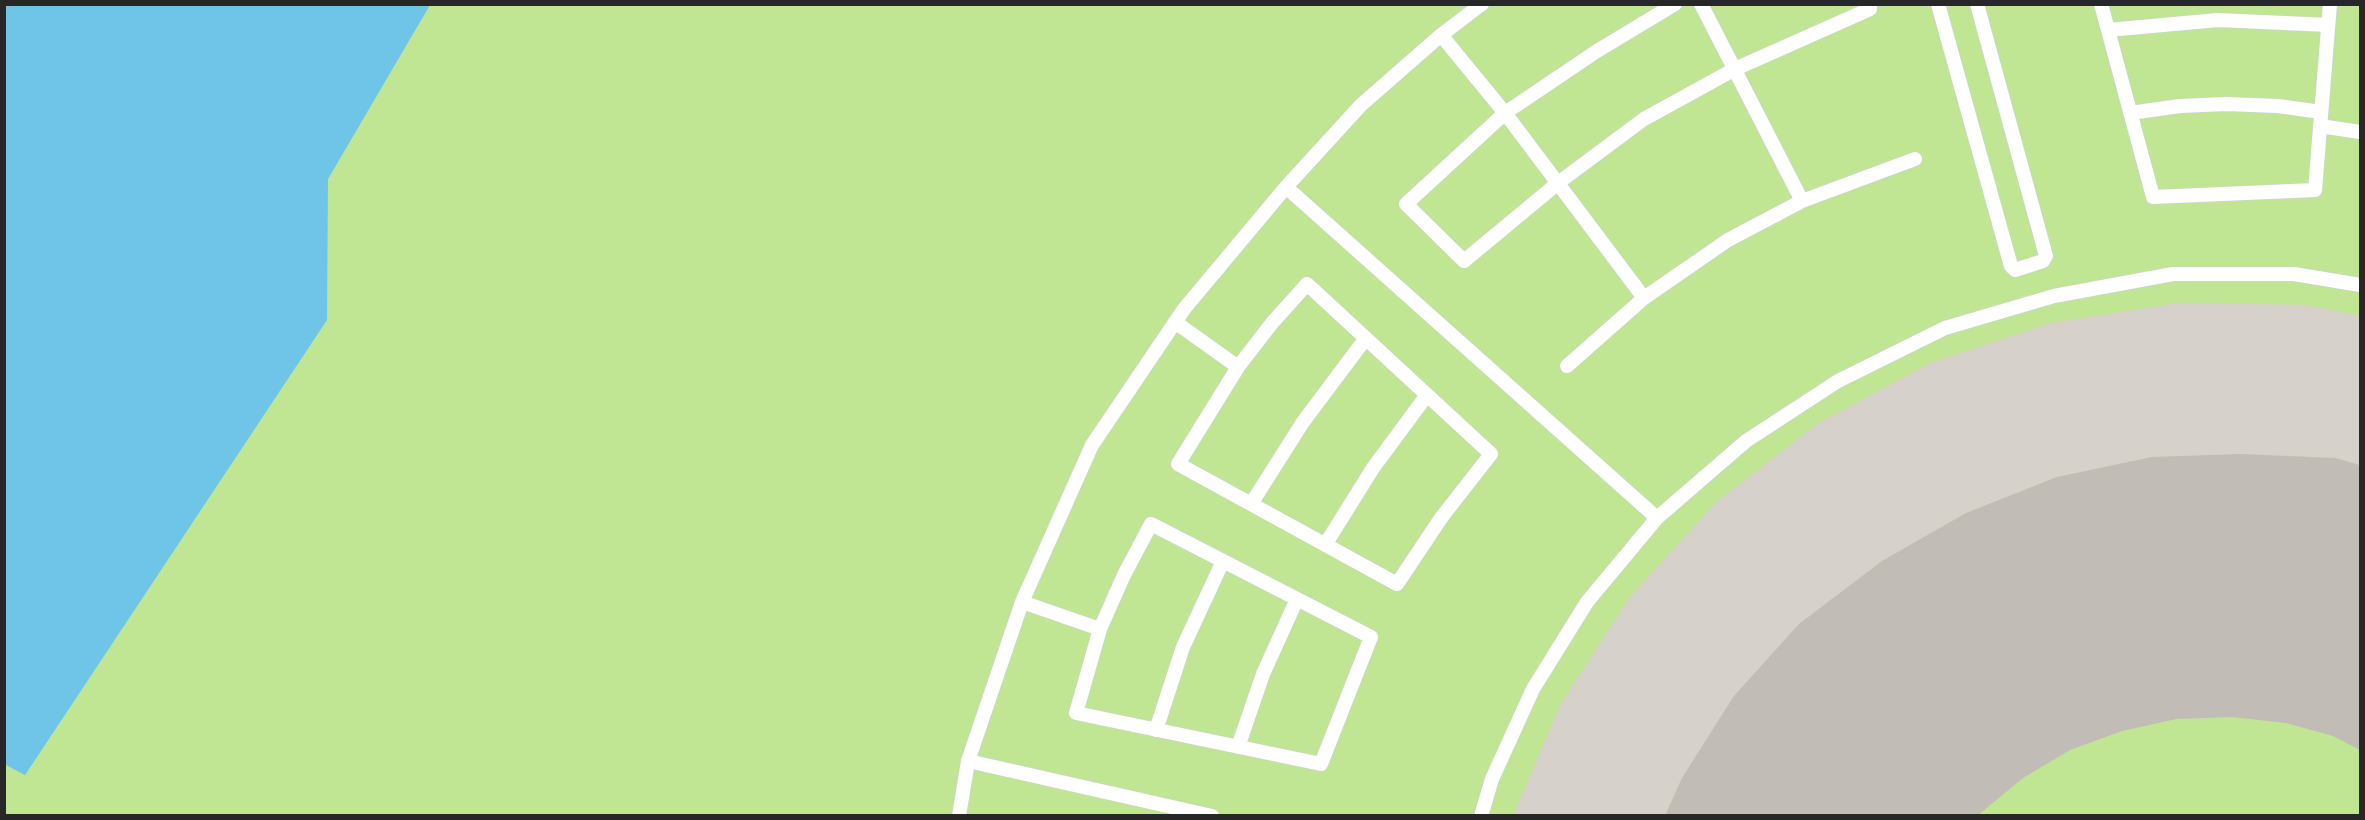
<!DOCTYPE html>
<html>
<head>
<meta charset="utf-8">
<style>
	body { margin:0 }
	#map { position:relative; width:2365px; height:820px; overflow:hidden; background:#e9e2d9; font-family:Roboto,sans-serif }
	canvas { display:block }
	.frame { position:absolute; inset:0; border:6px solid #272727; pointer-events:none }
</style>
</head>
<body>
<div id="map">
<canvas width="2365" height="820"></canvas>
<div class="frame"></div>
</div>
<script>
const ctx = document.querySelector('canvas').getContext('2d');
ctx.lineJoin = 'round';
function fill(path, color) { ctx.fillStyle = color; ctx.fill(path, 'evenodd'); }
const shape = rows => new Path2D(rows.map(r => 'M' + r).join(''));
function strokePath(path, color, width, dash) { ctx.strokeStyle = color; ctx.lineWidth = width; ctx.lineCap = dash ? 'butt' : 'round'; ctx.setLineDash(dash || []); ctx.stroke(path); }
fill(shape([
	[5,5,2360,5,2360,815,5,816]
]), '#c0e593');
fill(shape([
	[2178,303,2305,305,2360,316,2360,465,2335,458,2240,454,2152,457,2057,477,1966,513,1882,561,1799,624,1734,696,1682,778,1665,815,1513,816,1560,705,1629,598,1716,502,1817,424,1930,363,2051,323]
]), '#d6d1cb');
fill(shape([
	[5,4,430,5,328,179,327,320,25,775,4,764]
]), '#6fc5e7');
fill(shape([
	[2240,454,2335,458,2360,465,2360,750,2333,736,2286,723,2231,717,2176,719,2122,731,2070,750,2023,778,1977,816,1665,816,1682,778,1734,696,1799,624,1882,561,1966,513,2057,477,2152,457]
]), '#c1bcb6');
const lane = shape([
	[1675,4,1597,51,1505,113,1406,204,1464,261,1558,183,1644,119,1735,69,1870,9,1870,4],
	[1701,4,1802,201],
	[1938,4,2011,266,2015,270,2043,261,2046,256,1977,4],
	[2101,4,2153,197,2315,190,2330,4],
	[2108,30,2218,20,2328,25],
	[1441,35,1505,113,1644,298],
	[2130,113,2180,106,2226,104,2278,106,2321,112],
	[2320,126,2360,132],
	[1286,187,1657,518],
	[1307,284,1491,454,1441,518,1397,584,1178,464,1238,367,1272,323,1307,284],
	[1175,322,1238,367],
	[1567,366,1644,298,1728,240,1802,201,1915,159],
	[1251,504,1303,422,1366,338],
	[1151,524,1371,637,1321,764,1076,713,1100,629,1124,575,1151,524],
	[1325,545,1373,468,1427,395],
	[1022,602,1100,629],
	[1156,730,1183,647,1223,561],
	[1238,747,1263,674,1297,599],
	[968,761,1212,816],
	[959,816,968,761,1022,602,1092,445,1184,309,1286,187,1361,105,1441,35,1482,4],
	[1481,816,1492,779,1533,689,1587,602,1657,518,1746,441,1838,381,1945,328,2054,296,2173,274,2294,274,2360,285]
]);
strokePath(lane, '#ced1e0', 15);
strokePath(lane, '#fff', 14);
</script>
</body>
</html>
